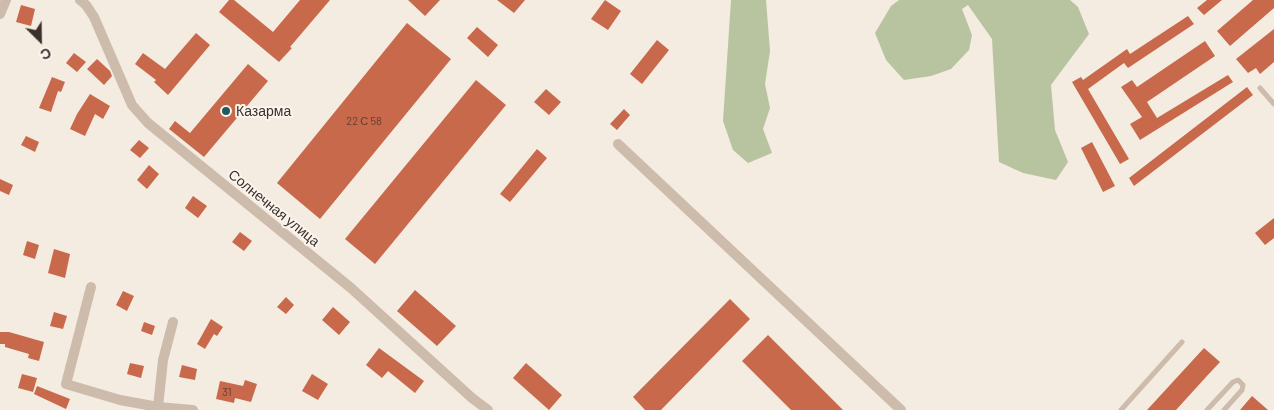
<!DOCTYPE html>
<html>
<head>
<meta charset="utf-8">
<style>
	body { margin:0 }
	#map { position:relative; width:1274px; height:410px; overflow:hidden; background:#f4ebe1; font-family:Barlow,sans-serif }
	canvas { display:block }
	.north { position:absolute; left:15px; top:15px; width:50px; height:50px; -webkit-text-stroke:4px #fbf5ee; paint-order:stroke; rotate:157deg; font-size:14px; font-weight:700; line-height:20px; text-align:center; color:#3b302b }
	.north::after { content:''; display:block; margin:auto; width:18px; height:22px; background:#3b302b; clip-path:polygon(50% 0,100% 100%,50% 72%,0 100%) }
</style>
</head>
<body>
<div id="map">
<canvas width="1274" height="410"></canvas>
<div class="north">С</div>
</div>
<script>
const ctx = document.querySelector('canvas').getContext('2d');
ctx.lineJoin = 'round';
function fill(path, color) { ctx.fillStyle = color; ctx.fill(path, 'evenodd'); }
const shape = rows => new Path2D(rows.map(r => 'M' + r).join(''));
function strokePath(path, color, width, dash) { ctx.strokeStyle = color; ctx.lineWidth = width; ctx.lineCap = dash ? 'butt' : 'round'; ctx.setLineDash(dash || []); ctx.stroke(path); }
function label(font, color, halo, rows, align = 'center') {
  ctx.font = font + ' Barlow,sans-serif'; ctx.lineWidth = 4; ctx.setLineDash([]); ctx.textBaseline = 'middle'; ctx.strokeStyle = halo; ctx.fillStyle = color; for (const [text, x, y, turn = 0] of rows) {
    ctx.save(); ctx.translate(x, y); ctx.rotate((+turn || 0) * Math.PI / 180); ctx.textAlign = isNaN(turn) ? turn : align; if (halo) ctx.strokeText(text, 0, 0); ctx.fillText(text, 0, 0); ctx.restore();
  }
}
fill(shape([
	[731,0,766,0,770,51,765,84,770,108,763,129,772,153,748,163,733,150,723,121],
	[899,0,1070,0,1078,7,1089,34,1051,85,1055,130,1068,162,1056,180,1023,173,999,162,992,39,968,5,962,9,972,35,969,50,951,69,931,76,904,80,886,60,875,33,891,6]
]), '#b8c4a0');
fill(shape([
	[229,0,234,0,273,32,300,0,330,0,290,47,292,48,279,62,219,12],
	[408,0,440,0,425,16],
	[497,0,525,0,514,13],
	[605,0,621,11,608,30,591,19],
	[1207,0,1222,0,1204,15,1197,8],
	[1253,0,1274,0,1274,8,1230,46,1217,31],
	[21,5,35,9,31,26,16,22],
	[1188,16,1194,24,1128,68,1124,63,1088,89,1129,159,1120,164,1072,82,1081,77,1083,80,1127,49,1130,54],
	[407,23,451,59,320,219,277,183],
	[477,27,498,45,488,57,467,38],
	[1274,29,1274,62,1260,74,1256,68,1248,73,1236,59],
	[196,33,210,45,168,95,154,82,156,80,135,64,143,53,165,69],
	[657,40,669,50,642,84,630,74],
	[1205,41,1215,56,1147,102,1157,118,1228,75,1233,82,1140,140,1130,124,1142,117,1121,87,1132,80,1137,87],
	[74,53,86,62,77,72,66,63],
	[97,59,110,71,112,76,104,85,87,69],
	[248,64,268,81,204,157,169,129,175,121,190,133],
	[52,77,65,82,61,92,58,91,51,112,39,108],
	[476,80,506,105,375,264,345,239],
	[1247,87,1253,95,1134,186,1129,178],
	[546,89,561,102,549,115,534,102],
	[90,94,110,106,103,119,95,114,85,136,70,129,77,114],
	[624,109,630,115,617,130,610,124],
	[26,136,39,142,35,152,21,145],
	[139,140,149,148,140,158,130,150],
	[1092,142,1115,186,1103,192,1081,148],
	[537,149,547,158,510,202,500,194],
	[149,165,159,174,147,189,137,180],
	[0,179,13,185,9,195,0,191],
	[193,196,207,206,198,218,185,208],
	[1274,218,1274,238,1265,245,1255,233],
	[240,232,252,241,244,251,232,242],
	[27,241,39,245,35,259,23,255],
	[54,249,70,254,65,278,48,273],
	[415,290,456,326,437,346,397,311],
	[123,291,134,296,127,311,116,305],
	[286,297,294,305,286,314,277,307],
	[730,299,750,319,661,410,645,410,633,397],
	[333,307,350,322,339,335,322,320],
	[54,312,67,316,63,329,50,326],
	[211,319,223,327,217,336,214,334,205,349,197,344],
	[144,322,155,326,152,335,141,331],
	[0,332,9,332,44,342,39,361,28,358,29,354,5,347,5,344,0,344],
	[768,335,843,410,791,410,742,361],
	[379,348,424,381,415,393,388,371,382,378,366,365],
	[1204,348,1220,362,1206,377,1176,410,1147,410],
	[130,363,144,366,141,378,127,374],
	[526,363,562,395,549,410,513,378],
	[182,365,197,369,195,380,179,377],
	[22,374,37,378,33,392,18,388],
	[312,374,328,384,318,400,302,391],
	[245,380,257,384,251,402,235,398,234,403,216,399,220,381,243,386],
	[37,386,70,399,66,409,34,394],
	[1252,396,1268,410,1240,410]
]), '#c8694b');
strokePath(shape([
	[1260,88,1274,104],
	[1121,410,1182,342],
	[1207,410,1233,382,1238,380,1243,385,1242,390,1224,410]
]), '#cdbbac', 5);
strokePath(shape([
	[80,0,86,5,94,17,132,105,148,123,351,288,472,398,488,410],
	[0,14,6,0],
	[618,144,901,410],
	[91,287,66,384,120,400,158,407,193,410],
	[158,407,163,360,173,322]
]), '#cdbbac', 10);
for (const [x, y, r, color] of [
	[226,111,5,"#1f5a5e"]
]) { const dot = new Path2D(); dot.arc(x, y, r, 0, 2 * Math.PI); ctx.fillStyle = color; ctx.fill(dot); strokePath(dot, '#fbf5ee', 2); }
label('11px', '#5e3e33', null, [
	["22 С 58",364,121],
	["31",227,392]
]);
label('14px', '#3b302b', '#fbf5ee', [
	["Казарма",236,111]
], 'left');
label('14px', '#3b302b', '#fbf5ee', [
	["Солнечная улица",274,208,39]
]);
</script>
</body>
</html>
